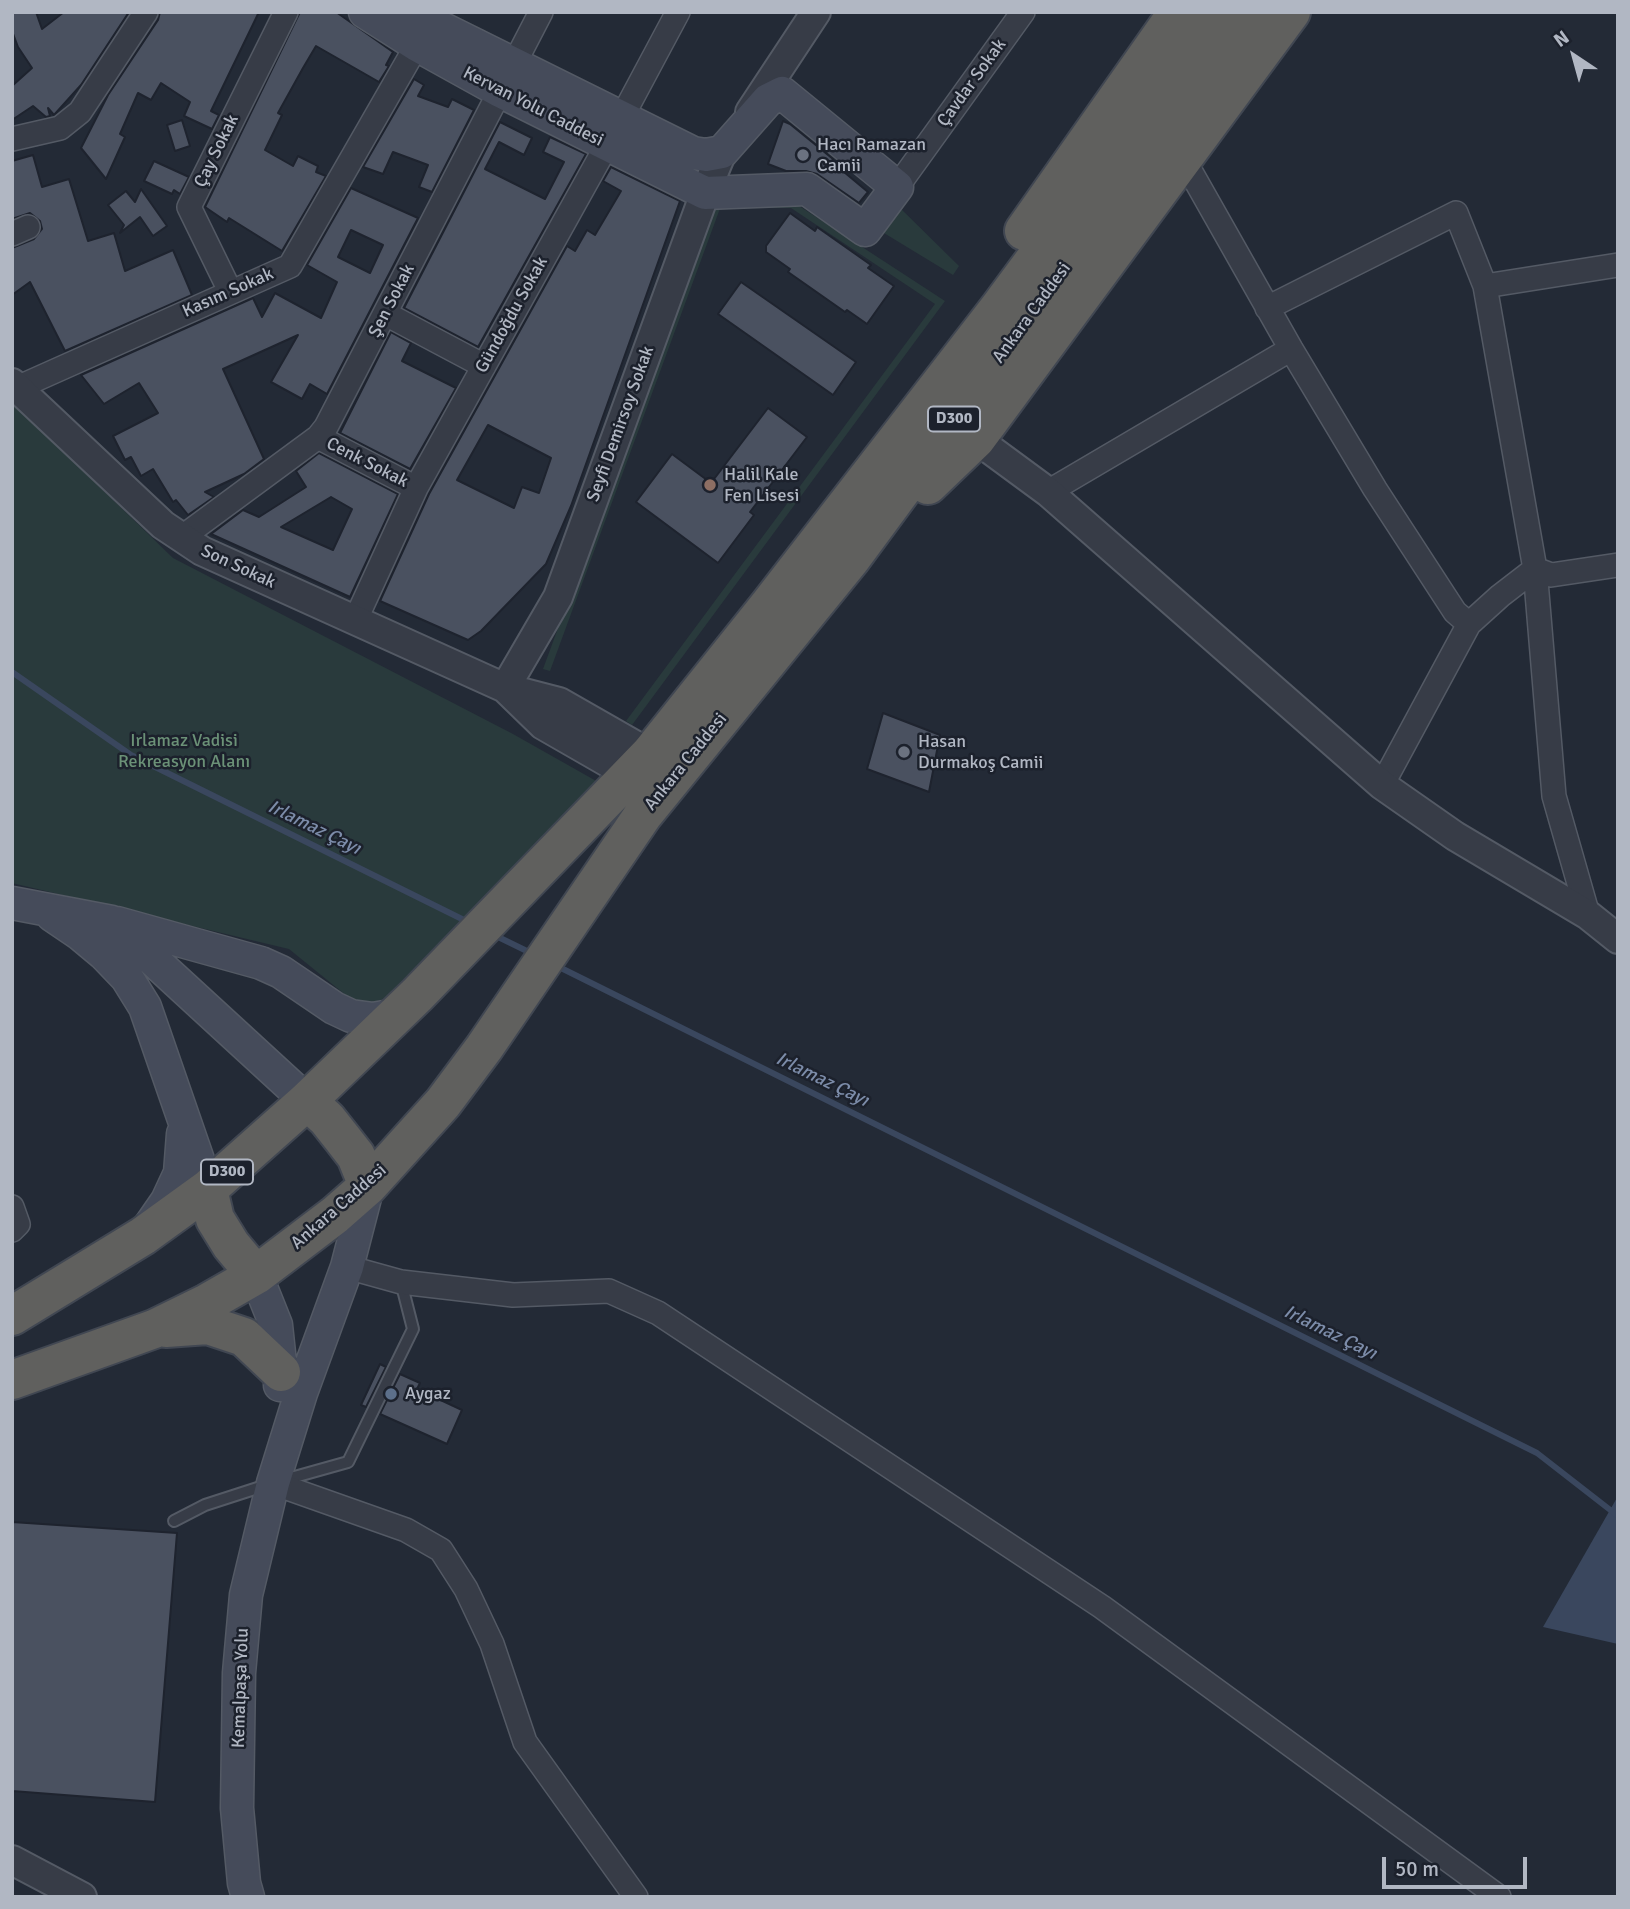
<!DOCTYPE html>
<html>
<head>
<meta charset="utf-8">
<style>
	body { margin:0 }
	#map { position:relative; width:1630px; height:1909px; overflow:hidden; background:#232a36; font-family:Signika,sans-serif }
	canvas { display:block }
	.frame { position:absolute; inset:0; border:14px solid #b1b7c3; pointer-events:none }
	.north { position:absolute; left:1539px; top:21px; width:70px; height:70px; -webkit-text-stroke:5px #1c212c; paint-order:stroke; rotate:324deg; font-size:19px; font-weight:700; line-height:28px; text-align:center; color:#b1b7c3 }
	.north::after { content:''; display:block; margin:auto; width:24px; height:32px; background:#b1b7c3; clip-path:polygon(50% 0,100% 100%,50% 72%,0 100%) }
	.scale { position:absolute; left:1382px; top:1857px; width:145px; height:32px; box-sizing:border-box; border:4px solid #b1b7c3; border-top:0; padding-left:9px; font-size:21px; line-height:24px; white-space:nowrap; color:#b1b7c3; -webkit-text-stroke:5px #1c212c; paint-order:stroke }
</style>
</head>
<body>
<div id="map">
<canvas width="1630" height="1909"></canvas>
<div class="frame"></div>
<div class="north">N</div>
<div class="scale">50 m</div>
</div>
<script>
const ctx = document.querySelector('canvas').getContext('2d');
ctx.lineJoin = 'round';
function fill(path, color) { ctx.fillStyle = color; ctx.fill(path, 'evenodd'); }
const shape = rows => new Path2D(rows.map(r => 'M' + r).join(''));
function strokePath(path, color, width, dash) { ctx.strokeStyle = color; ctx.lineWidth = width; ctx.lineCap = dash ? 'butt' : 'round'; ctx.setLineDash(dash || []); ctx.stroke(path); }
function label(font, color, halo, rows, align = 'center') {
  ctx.font = font + ' Signika,sans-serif'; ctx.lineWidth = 5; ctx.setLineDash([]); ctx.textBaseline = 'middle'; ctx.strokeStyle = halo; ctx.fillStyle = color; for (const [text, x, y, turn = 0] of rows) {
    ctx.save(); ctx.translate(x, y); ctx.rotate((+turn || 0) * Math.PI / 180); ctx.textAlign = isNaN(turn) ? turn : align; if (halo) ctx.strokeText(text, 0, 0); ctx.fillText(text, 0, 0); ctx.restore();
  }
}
fill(shape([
	[715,201,722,203,550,671,543,669],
	[759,202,793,202,945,301,632,725,626,721,935,304,791,208,759,208],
	[897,205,959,266,953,275,879,230],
	[12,402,173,558,513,734,598,782,385,998,369,1005,353,1001,289,949,12,883]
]), '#293a3c');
fill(shape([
	[1618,1496,1618,1644,1543,1627]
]), '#3a475e');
strokePath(shape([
	[12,672,131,755,470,923],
	[492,934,533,954],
	[555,965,1537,1453,1618,1516]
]), '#3a475e', 6);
const building = shape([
	[12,12,36,12,42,29,64,12,129,12,81,85,54,115,48,108,50,116,46,117,33,106,12,120,12,86,32,68,18,47,12,31,12,12],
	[160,12,259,12,211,111,219,115,212,129,184,116,190,102,161,83,151,100,138,93,120,134,125,137,106,179,81,148,108,95,158,20,160,12],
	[300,12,336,12,393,52,386,65,389,66,379,82,316,46,303,68,278,113,282,115,265,150,293,166,298,156,318,166,316,172,326,176,282,251,229,218,227,222,205,207,300,12],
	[414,79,424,85,418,96,448,107,452,99,474,110,432,192,419,187,428,165,393,152,383,174,363,167,414,79],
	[182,120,190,146,175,151,167,125,182,120],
	[783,121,790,124,833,159,832,162,868,192,859,203,817,174,806,171,786,171,768,164,783,121],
	[500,122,532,138,524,155,499,142,485,169,545,199,564,162,543,152,550,137,586,154,478,347,404,308,500,122],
	[33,155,42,187,69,179,88,241,114,233,125,271,173,250,192,295,65,351,30,282,12,295,12,248,34,239,42,229,40,221,30,213,12,219,12,161,33,155],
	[154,161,189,177,180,194,174,190,172,194,144,181,154,161],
	[611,167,680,201,571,506,546,564,481,631,468,640,380,601,429,494,567,246,575,251,587,230,595,235,621,191,603,181,611,167],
	[488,425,551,458,539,493,522,487,514,508,457,480,488,425],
	[351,188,418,218,327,394,310,384,302,399,271,382,298,335,223,369,264,459,244,474,205,492,214,497,188,515,176,500,173,502,153,469,141,476,131,457,125,460,113,436,158,413,139,383,104,404,81,375,253,298,262,317,275,293,321,318,337,282,307,265,351,188],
	[351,230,383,245,370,273,338,257,351,230],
	[141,189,167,226,153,236,140,217,120,233,124,225,108,205,126,191,135,202,141,189],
	[790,213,815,231,817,227,871,265,868,268,894,286,867,324,847,310,845,312,788,272,790,269,766,252,766,246,790,213],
	[741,282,856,362,833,395,718,314,741,282],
	[391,332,411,343,402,361,456,388,410,469,340,433,391,332],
	[768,408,807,437,750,512,754,515,718,563,636,502,672,454,711,483,768,408],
	[319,453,398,494,350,597,211,534,243,510,259,517,306,487,296,471,319,453],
	[331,497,352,509,333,550,281,527,331,497],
	[883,713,940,735,929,792,867,769,883,713],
	[380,1364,386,1367,366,1407,361,1405,380,1364],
	[400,1374,420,1383,417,1389,462,1410,447,1444,380,1414,400,1374],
	[12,1522,177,1533,155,1802,12,1791,12,1522]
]);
fill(building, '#4a5160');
strokePath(building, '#1e232e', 2);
const service = shape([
	[174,1521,205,1505,273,1483,348,1462,413,1329,401,1282]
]);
const minor = shape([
	[12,139,60,128,80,112,146,12],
	[1184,160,1291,349,1375,489,1455,612,1469,624],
	[897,187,1023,12],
	[12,234,28,227],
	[1485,286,1618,265],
	[230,291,189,207,286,12],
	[1267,308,1456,213,1485,286,1535,569,1554,796,1588,915],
	[386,314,484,366],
	[17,388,290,266,417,45,420,32],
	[318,437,416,488],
	[1048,492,1291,349],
	[181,538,318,437,326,427,541,12],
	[1535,569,1551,575,1618,565],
	[355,621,416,488,607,145,678,12],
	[1382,785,1469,624,1500,596,1535,569],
	[12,1207,18,1224,12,1230],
	[347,1267,401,1282,513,1295,609,1291,658,1313,1102,1607,1499,1897],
	[273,1483,406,1530,441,1550,466,1589,492,1644,525,1742,636,1897]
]);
const tertiary = shape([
	[750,112,816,12],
	[12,383,163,525,202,551,505,688,559,702,650,754],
	[976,439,1048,492,1382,785,1455,836,1588,915,1618,939],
	[505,688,558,597,705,193,722,152],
	[507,690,543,725,630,775],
	[12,1860,82,1897]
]);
const secondary = shape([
	[365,12,417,45,500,91,705,193,807,189,865,230,897,187,782,93,768,100,722,152,706,155,693,153,409,12],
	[12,903,112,922,307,1101],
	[52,915,80,934,104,954,127,978,145,1007,208,1189],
	[117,923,261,963,281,972,334,1008,351,1016,373,1019,396,1015],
	[149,1227,167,1201,180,1173,183,1134],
	[256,1275,276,1325,281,1372,280,1385],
	[248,1897,244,1883,237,1808,239,1673,246,1595,273,1483,301,1393,347,1267,368,1186]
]);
const trunk = shape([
	[1024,231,1178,12],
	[928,485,976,439,1291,12],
	[307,1101,327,1119,342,1138,356,1156,368,1186],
	[208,1189,215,1219,231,1245,256,1275],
	[12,1316,143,1236,208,1189,307,1101,417,995,650,754,769,605,999,308,1218,12],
	[166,1328,208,1325,244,1337,281,1372],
	[12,1380,154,1329,207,1303,256,1275,335,1215,368,1186,443,1103,484,1048,643,815,851,559,1254,12]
]);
strokePath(service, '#545a65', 14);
strokePath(minor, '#545a65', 26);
strokePath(tertiary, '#545a65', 32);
strokePath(secondary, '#545a65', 35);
strokePath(trunk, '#414752', 42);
strokePath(service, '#373c47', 10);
strokePath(minor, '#373c47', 23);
strokePath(tertiary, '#373c47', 28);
strokePath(secondary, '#454b5a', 32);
strokePath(trunk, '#60605e', 38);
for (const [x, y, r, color] of [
	[803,155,7,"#6b7280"],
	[710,485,7,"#8d6e63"],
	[904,752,7,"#6b7280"],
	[391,1394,7,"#5c6f8a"]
]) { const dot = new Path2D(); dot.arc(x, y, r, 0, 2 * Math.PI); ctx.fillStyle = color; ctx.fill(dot); strokePath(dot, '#1c212c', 2.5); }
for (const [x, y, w] of [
	[954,419,52],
	[227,1172,52]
]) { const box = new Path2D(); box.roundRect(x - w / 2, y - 12.5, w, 25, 5); ctx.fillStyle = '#1c212c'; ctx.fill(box); strokePath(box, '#b1b7c3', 2); }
label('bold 16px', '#b1b7c3', null, [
	["D300",954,419],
	["D300",227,1172]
]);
label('18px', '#b1b7c3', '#1c212c', [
	["Çavdar Sokak",972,83,-54],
	["Kervan Yolu Caddesi",533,107,27],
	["Çay Sokak",217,151,-64],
	["Kasım Sokak",228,293,-24],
	["Şen Sokak",392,301,-63],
	["Ankara Caddesi",1032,313,-54],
	["Gündoğdu Sokak",512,315,-61],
	["Seyfi Demirsoy Sokak",621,424,-70],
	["Cenk Sokak",367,463,27],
	["Son Sokak",238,567,25],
	["Ankara Caddesi",686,762,-51],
	["Ankara Caddesi",339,1207,-41],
	["Kemalpaşa Yolu",241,1688,-88]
]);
label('18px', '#b1b7c3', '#1c212c', [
	["Hacı Ramazan",817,145],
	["Camii",817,166],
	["Halil Kale",724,475],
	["Fen Lisesi",724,496],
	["Hasan",918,742],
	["Durmakoş Camii",918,763],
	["Aygaz",405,1394]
], 'left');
label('18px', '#6b9177', '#1c212c', [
	["Irlamaz Vadisi",184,741],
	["Rekreasyon Alanı",184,762]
]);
label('italic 19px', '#7c8ca9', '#1c212c', [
	["Irlamaz Çayı",314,828,26],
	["Irlamaz Çayı",822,1080,26],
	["Irlamaz Çayı",1330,1333,26]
]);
</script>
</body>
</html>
